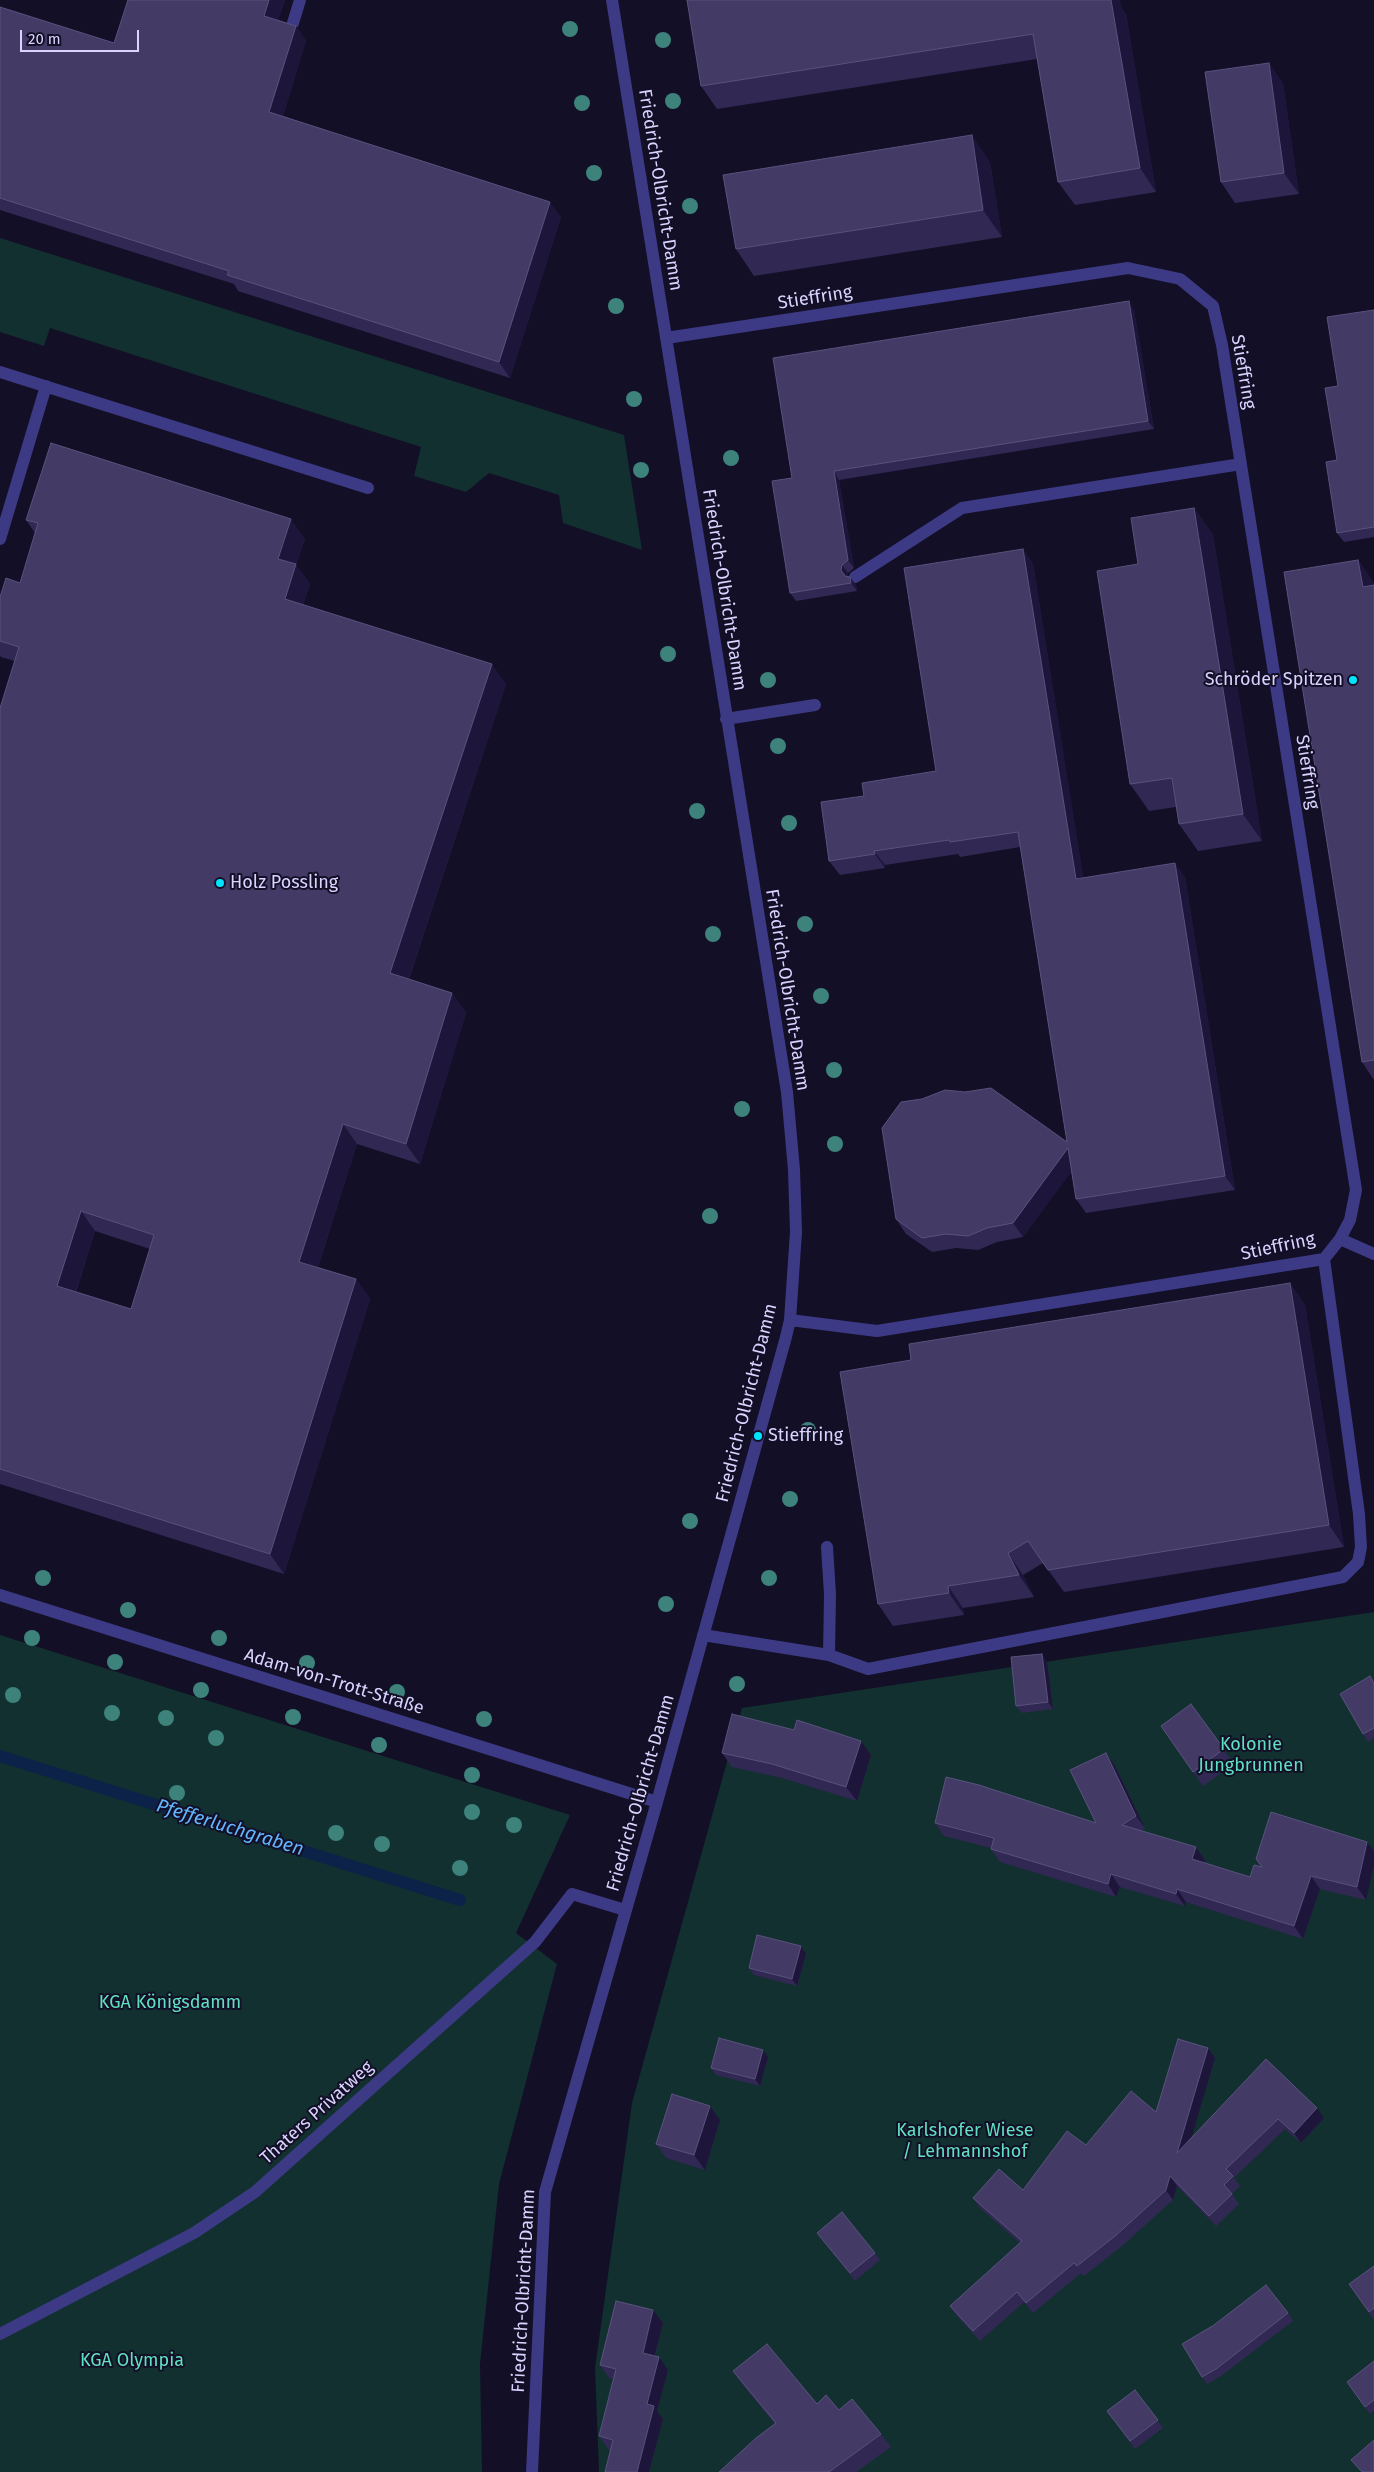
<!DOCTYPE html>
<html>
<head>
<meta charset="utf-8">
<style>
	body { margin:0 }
	#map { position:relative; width:1374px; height:2472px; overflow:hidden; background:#130f26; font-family:"Fira Sans",sans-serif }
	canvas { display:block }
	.scale { position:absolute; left:20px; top:30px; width:119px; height:22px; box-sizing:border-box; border:2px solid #d9d4ff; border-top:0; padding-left:6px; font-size:15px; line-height:18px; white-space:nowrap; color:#d9d4ff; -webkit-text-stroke:4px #130f26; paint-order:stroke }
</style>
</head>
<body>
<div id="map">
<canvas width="1374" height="2472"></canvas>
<div class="scale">20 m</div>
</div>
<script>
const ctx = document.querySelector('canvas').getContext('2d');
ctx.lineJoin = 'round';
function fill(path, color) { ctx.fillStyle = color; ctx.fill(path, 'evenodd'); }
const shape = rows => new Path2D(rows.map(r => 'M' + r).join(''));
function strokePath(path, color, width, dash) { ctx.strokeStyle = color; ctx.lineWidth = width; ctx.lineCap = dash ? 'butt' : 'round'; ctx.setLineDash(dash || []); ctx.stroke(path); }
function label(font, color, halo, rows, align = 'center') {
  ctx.font = font + ' "Fira Sans",sans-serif'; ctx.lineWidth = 4; ctx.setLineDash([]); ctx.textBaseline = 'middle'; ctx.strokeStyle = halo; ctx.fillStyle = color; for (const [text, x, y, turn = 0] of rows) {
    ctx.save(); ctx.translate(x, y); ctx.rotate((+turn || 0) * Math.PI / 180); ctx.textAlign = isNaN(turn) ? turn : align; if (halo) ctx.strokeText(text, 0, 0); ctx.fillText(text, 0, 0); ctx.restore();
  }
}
fill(shape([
	[0,238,624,435,642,550,563,523,559,495,489,473,466,492,414,476,421,447,50,328,44,346,0,332],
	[1374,1612,1374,2472,599,2472,595,2368,632,2103,742,1708],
	[0,1635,570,1815,516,1933,557,1964,499,2184,480,2364,482,2472,0,2472]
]), '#12302f');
strokePath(shape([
	[0,1756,460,1900]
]), '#0c2248', 12);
strokePath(shape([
	[293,23,300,0],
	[666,338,1128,268,1180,279,1213,306,1222,345,1356,1190,1350,1220,1340,1239,1324,1259,877,1331,790,1320],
	[0,372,368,488],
	[0,539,46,386],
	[855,577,962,508,1241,464],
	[726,719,815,705],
	[1340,1239,1374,1254],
	[827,1547,830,1594,829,1655],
	[0,1595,657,1802],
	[703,1635,829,1655,868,1669,1343,1577,1358,1562,1361,1547,1359,1514,1324,1259],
	[0,2334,194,2233,255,2192,535,1942,572,1894,625,1910],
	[532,2472,545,2192,657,1802,786,1337,790,1320,796,1232,794,1170,787,1092,612,0]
]), '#3d3a85', 12);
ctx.fillStyle = '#3d827b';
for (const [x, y] of [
	[570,29],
	[663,40],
	[673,101],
	[582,103],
	[594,173],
	[690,206],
	[616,306],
	[634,399],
	[731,458],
	[641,470],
	[668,654],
	[768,680],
	[778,746],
	[697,811],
	[789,823],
	[805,924],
	[713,934],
	[821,996],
	[834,1070],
	[742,1109],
	[835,1144],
	[710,1216],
	[808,1430],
	[790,1499],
	[690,1521],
	[43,1578],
	[769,1578],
	[666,1604],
	[128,1610],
	[32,1638],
	[219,1638],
	[115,1662],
	[307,1663],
	[737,1684],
	[201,1690],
	[397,1692],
	[13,1695],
	[112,1713],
	[293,1717],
	[166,1718],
	[484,1719],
	[216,1738],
	[379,1745],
	[472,1775],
	[177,1793],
	[472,1812],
	[514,1825],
	[336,1833],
	[382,1844],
	[460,1868]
]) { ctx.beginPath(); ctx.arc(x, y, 8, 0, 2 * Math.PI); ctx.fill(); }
fill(shape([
	[128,0,285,0,278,20,296,26,306,41,283,116,561,217,510,378,238,291,234,284,0,210,0,7,114,43],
	[1122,9,1126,14,1156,192,1075,205,1058,182,1037,59,717,109,701,86],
	[1269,63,1283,84,1299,194,1235,203,1221,182],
	[990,162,1002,237,754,276,736,249],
	[1134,310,1154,429,839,480,854,568,848,573,847,576,856,585,857,591,796,601,790,593,792,478],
	[1374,310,1374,537,1344,542,1337,533,1337,460,1338,386],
	[1194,508,1213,535,1262,841,1198,851,1179,824,1176,807,1149,811,1130,784,1138,564],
	[26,520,305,539,296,565,310,584,303,605,506,684,409,979,452,993,466,1013,420,1164,357,1144,318,1267,356,1279,370,1299,284,1574,0,1484,0,708,15,661,1,657,0,655,0,597,20,583,35,533],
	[95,1231,150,1249,131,1309,76,1292],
	[1023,549,1033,564,1083,877,1185,877,1235,1190,1086,1213,1076,1199,1071,1171,1023,1237,997,1242,978,1250,956,1248,932,1252,906,1234,896,1219,1067,1142,1020,847,960,857,958,854,885,865,885,868,840,875,829,861,864,796,936,771],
	[1358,560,1374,583,1374,1080,1362,1062],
	[1290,1283,1305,1305,1344,1547,1064,1592,1043,1563,1023,1575,1034,1597,963,1608,964,1615,893,1626,878,1604,911,1360],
	[1047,1661,1053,1709,1022,1713,1016,1706],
	[1374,1682,1374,1738,1368,1742,1363,1734],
	[1191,1704,1234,1764,1203,1786,1161,1726],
	[722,1753,871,1755,857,1801,782,1778,732,1767],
	[1106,1753,1115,1766,1145,1828,1141,1831,1196,1847,1205,1860,1204,1862,1250,1877,1262,1867,1367,1842,1366,1900,1320,1889,1303,1939,1186,1902,1185,1906,1120,1887,1116,1897,1000,1862,991,1849,991,1848,944,1836,935,1823,1096,1823],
	[801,1946,806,1954,797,1986,754,1975,749,1968],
	[1208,2048,1215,2058,1191,2138,1317,2108,1324,2118,1301,2143,1285,2129,1234,2178,1240,2186,1232,2194,1239,2204,1216,2226,1177,2186,1173,2200,1122,2246,1084,2276,1081,2273,1033,2313,1024,2302,980,2341,957,2316,950,2306,1020,2243,980,2208,973,2198,1023,2190,1086,2145,1156,2112],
	[768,2057,760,2086,716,2075,711,2068],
	[720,2120,705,2170,666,2158,656,2144],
	[817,2233,875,2253,880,2260,855,2281],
	[1374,2266,1374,2320,1359,2299],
	[1288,2313,1293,2321,1221,2376,1207,2384,1202,2377],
	[663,2323,655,2356,659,2357,668,2370,657,2411,663,2419,649,2472,605,2472,610,2450,608,2449,599,2436,614,2379,609,2378,600,2365],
	[1374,2361,1374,2411,1370,2414,1347,2382],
	[733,2371,817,2404,839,2410,881,2434,891,2447,856,2472,719,2472,775,2424,742,2384],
	[1135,2390,1163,2428,1135,2449,1107,2411]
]), '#312854');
fill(shape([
	[269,0,285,0,275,31,264,16],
	[1111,0,1120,0,1122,9,1126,14,1156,192,1140,168],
	[296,26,306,41,280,127,269,112],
	[1269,63,1283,84,1299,194,1284,173],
	[972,135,990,162,1002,237,983,210],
	[550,202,561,217,510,378,499,362],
	[1129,301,1134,310,1154,429,1148,421],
	[834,471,839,480,854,568,848,560],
	[1194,508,1213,535,1262,841,1243,814],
	[291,519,305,539,296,565,310,584,299,619,285,599,278,559],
	[1023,549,1033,564,1086,893,1076,879],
	[1358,560,1374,583,1374,603,1363,587],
	[842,565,848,573,847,578,851,584,841,570],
	[850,577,856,585,857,591,851,583],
	[492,664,506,684,404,993,390,973],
	[874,851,885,865,885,868,875,854],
	[1175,863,1185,877,1235,1190,1225,1176],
	[452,993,466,1013,420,1164,406,1144],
	[343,1124,357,1144,313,1282,299,1262],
	[1068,1148,1078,1163,1023,1237,1013,1223],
	[81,1211,95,1231,71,1306,57,1286],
	[356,1279,370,1299,284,1574,270,1554],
	[1290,1283,1305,1305,1344,1547,1329,1525],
	[1008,1553,1023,1575,1034,1597,1019,1575],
	[948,1586,963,1608,964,1615,949,1593],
	[1042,1654,1047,1661,1053,1709,1048,1702],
	[861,1741,871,1755,857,1801,846,1787],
	[1106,1753,1115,1766,1145,1828,1136,1816],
	[1367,1842,1374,1851,1374,1865,1366,1900,1357,1887],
	[1196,1847,1205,1860,1201,1871,1192,1859],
	[1111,1874,1120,1887,1116,1897,1108,1884],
	[1311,1876,1320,1889,1303,1939,1294,1926],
	[1177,1889,1186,1902,1185,1906,1176,1894],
	[801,1946,806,1954,797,1986,792,1979],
	[1208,2048,1215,2058,1184,2163,1177,2153],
	[763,2050,768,2057,760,2086,755,2079],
	[710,2106,720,2120,705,2170,694,2155],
	[1317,2108,1324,2118,1301,2143,1294,2133],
	[1170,2176,1177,2186,1173,2200,1166,2190],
	[653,2310,663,2323,652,2366,643,2353],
	[659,2357,668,2370,657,2411,663,2419,649,2472,637,2472,647,2404]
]), '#1d163a');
const building = shape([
	[128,0,269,0,264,16,296,26,269,112,550,202,499,362,227,275,229,271,0,198,0,7,114,43,128,0],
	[687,0,1111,0,1140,168,1058,182,1033,34,701,86,687,0],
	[1269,63,1284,173,1221,182,1205,72,1269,63],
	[972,135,983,210,736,249,723,175,972,135],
	[1129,301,1148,421,834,471,848,560,842,565,841,570,845,576,850,577,851,583,790,593,772,481,792,478,773,358,1129,301],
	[1374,310,1374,527,1337,533,1326,462,1337,460,1325,388,1338,386,1327,317,1374,310],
	[51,443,291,519,278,559,296,564,285,599,492,664,390,973,452,993,406,1144,343,1124,299,1262,356,1279,270,1554,0,1469,0,708,19,647,0,641,0,597,6,578,20,583,38,523,26,520,51,443],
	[81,1211,154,1235,131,1309,57,1286,81,1211],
	[1194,508,1243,814,1179,824,1172,778,1130,784,1097,571,1138,564,1131,518,1194,508],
	[1023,549,1076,879,1175,863,1225,1176,1076,1199,1068,1148,1013,1223,987,1228,968,1236,946,1234,922,1238,896,1219,882,1128,901,1102,922,1099,945,1090,965,1092,991,1088,1067,1142,1018,832,950,842,949,840,874,851,875,854,829,861,821,802,864,796,862,783,936,771,904,568,1023,549],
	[1358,560,1363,587,1374,585,1374,1060,1362,1062,1284,572,1358,560],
	[1290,1283,1329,1525,1048,1570,1028,1541,1008,1553,1019,1575,948,1586,949,1593,878,1604,840,1372,911,1360,909,1344,1290,1283],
	[1042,1654,1048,1702,1016,1706,1011,1657,1042,1654],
	[1370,1676,1374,1683,1374,1728,1363,1734,1340,1694,1370,1676],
	[1191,1704,1224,1749,1193,1772,1161,1726,1191,1704],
	[732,1714,794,1730,797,1720,861,1741,846,1787,772,1764,722,1753,732,1714],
	[1106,1753,1136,1816,1122,1825,1196,1847,1192,1859,1250,1877,1254,1865,1262,1867,1256,1859,1271,1812,1367,1842,1357,1887,1311,1876,1294,1926,1177,1889,1176,1894,1111,1874,1108,1884,991,1849,994,1838,935,1823,946,1777,979,1785,1096,1823,1070,1770,1106,1753],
	[757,1935,801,1946,792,1979,749,1968,757,1935],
	[719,2038,763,2050,755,2079,711,2068,719,2038],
	[1178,2039,1208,2048,1177,2153,1266,2059,1317,2108,1294,2133,1278,2119,1226,2169,1233,2176,1224,2185,1232,2194,1209,2216,1170,2176,1166,2190,1115,2236,1077,2266,1074,2263,1026,2303,1017,2292,973,2331,950,2306,1022,2241,973,2198,999,2169,1023,2190,1067,2131,1086,2145,1131,2091,1156,2112,1178,2039],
	[672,2094,710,2106,694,2155,656,2144,672,2094],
	[842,2212,875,2253,850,2273,817,2233,842,2212],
	[1374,2266,1374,2308,1369,2312,1349,2284,1374,2266],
	[1266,2285,1288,2313,1216,2369,1202,2377,1182,2344,1214,2325,1266,2285],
	[616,2301,653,2310,643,2353,659,2357,647,2404,654,2406,637,2472,605,2472,613,2440,599,2436,616,2369,600,2365,616,2301],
	[767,2344,817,2404,826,2395,839,2410,852,2399,881,2434,829,2472,719,2472,756,2438,776,2423,733,2371,767,2344],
	[1374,2361,1374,2400,1365,2407,1347,2382,1374,2361],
	[1135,2390,1158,2420,1130,2441,1107,2411,1135,2390],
	[1374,2440,1374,2472,1362,2472,1351,2460,1374,2440]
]);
fill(building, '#433a66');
strokePath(building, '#5a527e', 1);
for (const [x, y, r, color] of [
	[1353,680,5,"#00e5ff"],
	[220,883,5,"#00e5ff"],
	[758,1436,5,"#00e5ff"]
]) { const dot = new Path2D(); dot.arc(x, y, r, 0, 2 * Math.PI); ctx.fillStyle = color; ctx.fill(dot); strokePath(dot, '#130f26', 2); }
label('18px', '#d9d4ff', '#130f26', [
	["Friedrich-Olbricht-Damm",660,190,81],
	["Stieffring",815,298,-9],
	["Stieffring",1243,372,80],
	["Friedrich-Olbricht-Damm",724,590,81],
	["Stieffring",1307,772,81],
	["Friedrich-Olbricht-Damm",787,990,81],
	["Stieffring",1278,1247,-12],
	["Friedrich-Olbricht-Damm",747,1403,-76],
	["Adam-von-Trott-Straße",334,1682,17],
	["Friedrich-Olbricht-Damm",641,1793,-74],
	["Thaters Privatweg",317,2113,-42],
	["Friedrich-Olbricht-Damm",524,2291,-87]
]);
label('18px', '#d9d4ff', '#130f26', [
	["Schröder Spitzen",1343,680,"right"],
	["Holz Possling",230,883],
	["Stieffring",768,1436]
], 'left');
label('18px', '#5fe0c0', '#130f26', [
	["Kolonie",1251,1745],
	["Jungbrunnen",1251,1766],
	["KGA Königsdamm",170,2003],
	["Karlshofer Wiese",965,2131],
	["/ Lehmannshof",965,2152],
	["KGA Olympia",132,2361]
]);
label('italic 19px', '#62b6ff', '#130f26', [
	["Pfefferluchgraben",230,1828,17]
]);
</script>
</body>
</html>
